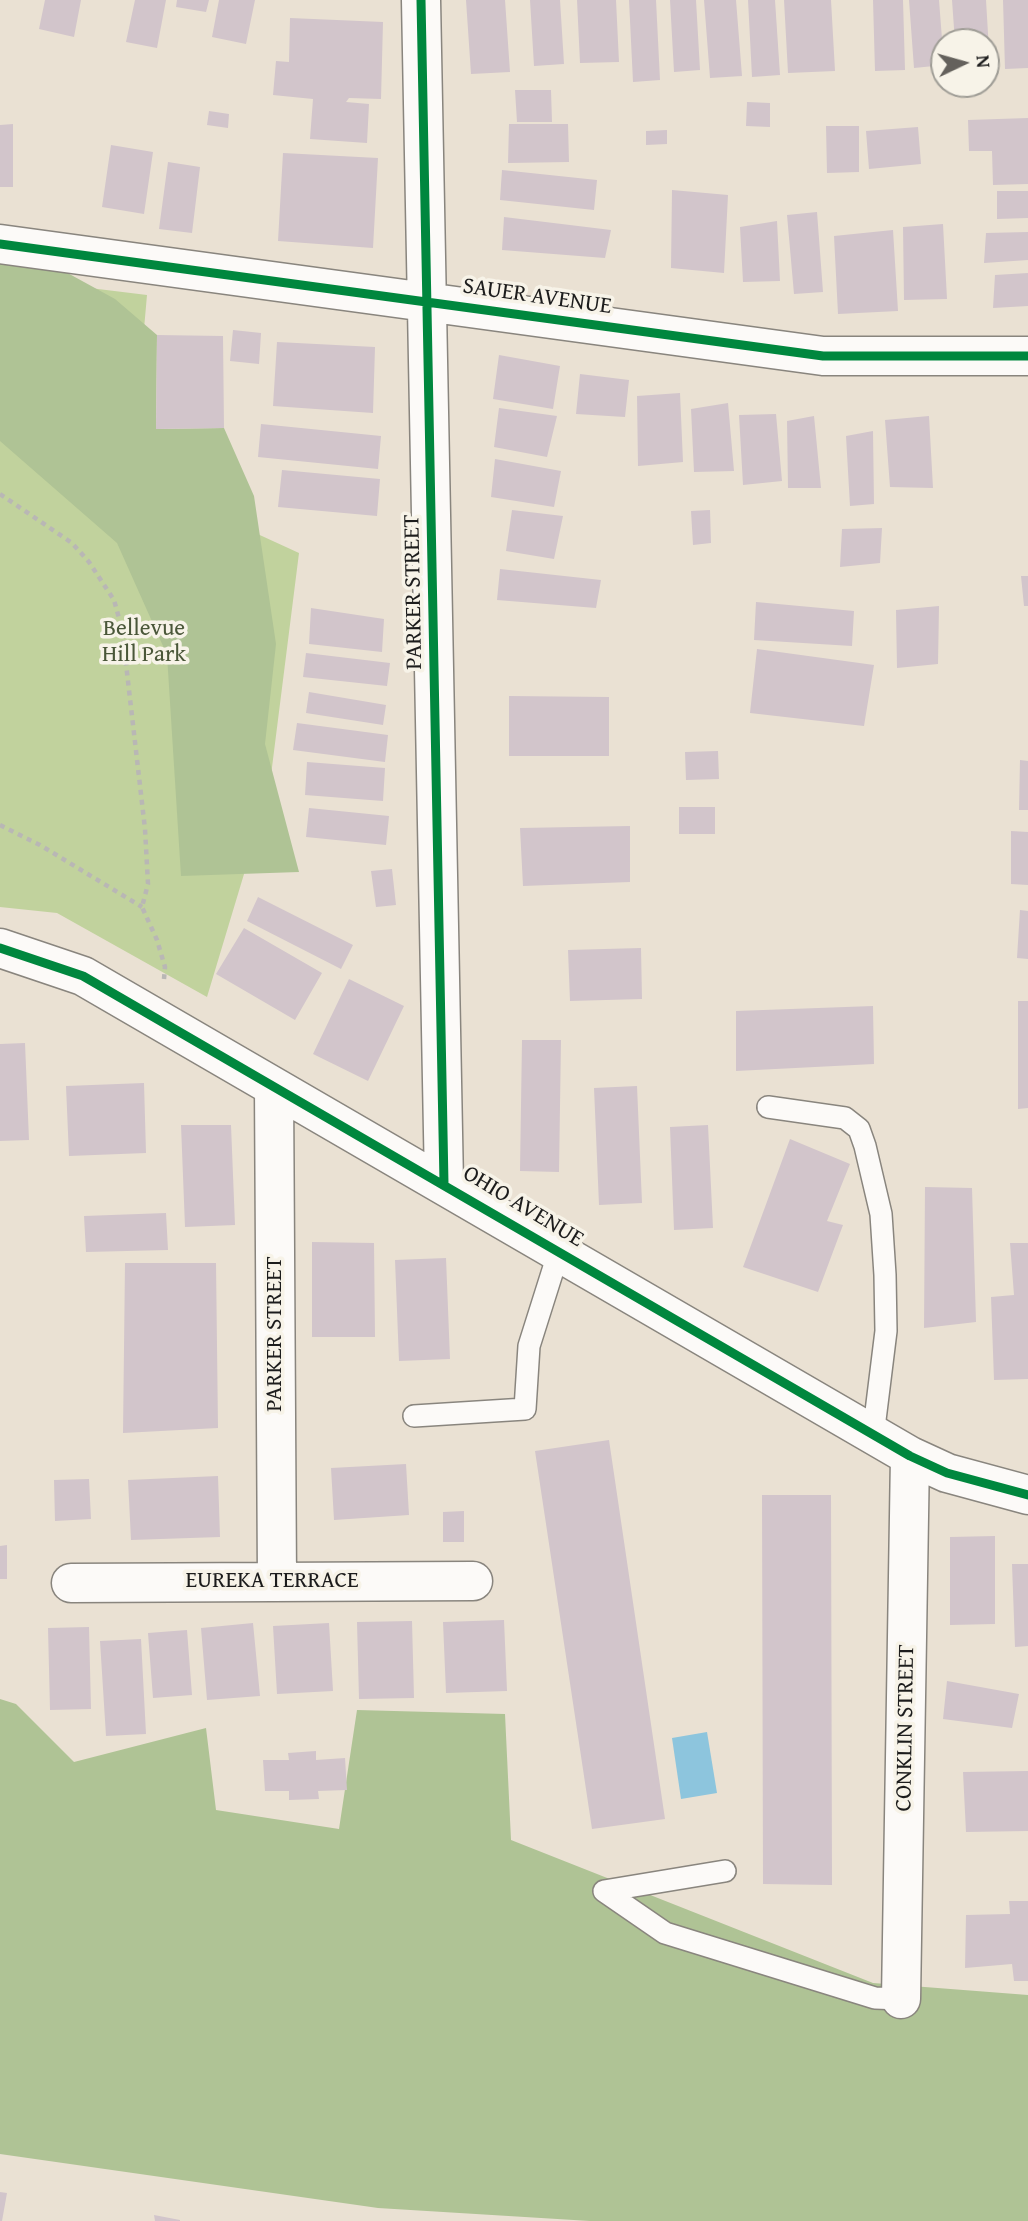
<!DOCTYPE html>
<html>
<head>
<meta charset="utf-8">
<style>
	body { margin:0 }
	#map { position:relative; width:1028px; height:2221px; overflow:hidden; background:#eae1d3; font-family:"Gentium Book Plus",serif }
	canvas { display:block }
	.north { position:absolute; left:930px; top:28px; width:70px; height:70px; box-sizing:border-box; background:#f7f3e8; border:2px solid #9f9d96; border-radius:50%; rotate:85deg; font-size:19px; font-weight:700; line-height:28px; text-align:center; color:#1c1c1c }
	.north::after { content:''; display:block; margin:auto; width:24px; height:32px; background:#64615c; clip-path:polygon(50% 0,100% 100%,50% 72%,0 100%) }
</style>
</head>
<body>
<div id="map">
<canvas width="1028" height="2221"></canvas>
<div class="north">N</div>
</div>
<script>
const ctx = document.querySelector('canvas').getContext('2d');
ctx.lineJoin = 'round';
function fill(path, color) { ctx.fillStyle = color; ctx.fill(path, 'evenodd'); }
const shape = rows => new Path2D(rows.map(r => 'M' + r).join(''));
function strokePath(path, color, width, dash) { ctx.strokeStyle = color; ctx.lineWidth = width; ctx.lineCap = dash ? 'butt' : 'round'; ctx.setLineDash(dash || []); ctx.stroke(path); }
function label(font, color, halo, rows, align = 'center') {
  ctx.font = font + ' "Gentium Book Plus",serif'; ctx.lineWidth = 7; ctx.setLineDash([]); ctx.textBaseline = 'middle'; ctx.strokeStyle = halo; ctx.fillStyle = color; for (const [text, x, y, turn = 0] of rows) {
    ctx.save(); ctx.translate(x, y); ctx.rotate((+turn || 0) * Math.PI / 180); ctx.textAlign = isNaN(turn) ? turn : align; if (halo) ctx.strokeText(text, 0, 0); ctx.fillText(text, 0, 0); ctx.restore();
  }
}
fill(shape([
	[0,277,147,295,131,476,299,553,269,791,207,997,57,913,0,907]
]), '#c1d29d');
fill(shape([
	[0,236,115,299,157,335,156,429,224,428,254,496,276,644,265,744,299,872,181,876,167,655,117,543,0,441],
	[0,1699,16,1704,74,1762,206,1728,216,1810,339,1829,357,1710,505,1714,511,1840,873,1983,1028,1995,1028,2221,590,2221,378,2208,0,2154]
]), '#afc395');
fill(shape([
	[707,1732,717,1793,681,1799,672,1738]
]), '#8dc5dd');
fill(shape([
	[45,0,81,0,74,37,39,29],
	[135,0,166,0,157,48,126,42],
	[177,0,209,0,206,12,176,7],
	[219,0,255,0,246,44,212,37],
	[466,0,505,0,510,72,471,74],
	[530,0,560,0,564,64,534,66],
	[577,0,616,0,619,62,580,63],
	[629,0,656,0,660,80,633,82],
	[670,0,696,0,700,70,674,72],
	[704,0,736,0,742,76,710,78],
	[748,0,775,0,780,75,752,77],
	[784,0,831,0,835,71,788,73],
	[873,0,903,0,905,70,875,71],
	[909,0,939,0,944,65,914,68],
	[952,0,986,0,990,67,986,68,986,42,955,42],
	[1003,0,1028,0,1028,68,1005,69],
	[290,18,383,22,381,99,349,98,346,102,369,104,367,143,310,139,313,99,273,95,276,61,289,62],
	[515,90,551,90,552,122,517,122],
	[747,102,770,103,770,127,746,126],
	[209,111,229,114,228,128,207,125],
	[1028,118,1028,184,993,185,992,151,969,151,968,120],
	[13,124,13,187,0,187,0,125],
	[509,124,568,124,569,162,508,163],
	[826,126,859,126,859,172,827,173],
	[918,127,921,164,869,169,866,131],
	[667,130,667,144,646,145,646,131],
	[111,145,153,152,144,214,102,207],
	[283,153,378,158,373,248,278,241],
	[168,162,200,167,192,233,159,229],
	[502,170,597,180,594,210,500,200],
	[672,190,728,195,724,273,671,268],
	[997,191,1028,191,1028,218,997,219],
	[817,212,823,292,794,294,787,215],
	[504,217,611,230,605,258,502,250],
	[777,221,780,281,743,282,740,227],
	[943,224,947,299,904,300,903,227],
	[893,230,898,311,838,314,834,236],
	[1028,232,1028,260,984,263,986,233],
	[1028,273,1028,306,993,308,995,275],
	[233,330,261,333,259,364,230,361],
	[157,335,223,336,224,428,156,429],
	[277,342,375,347,373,413,273,406],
	[499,355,560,366,553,409,493,399],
	[580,374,629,380,625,417,576,414],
	[680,393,683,462,638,466,637,396],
	[728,403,734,471,694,472,691,409],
	[499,408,557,416,547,457,494,447],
	[776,414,782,481,743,485,739,415],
	[814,416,821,488,788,488,787,421],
	[929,416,933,488,890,487,885,420],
	[261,424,381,436,378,469,258,457],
	[873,431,874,504,850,506,846,436],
	[495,459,561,471,554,507,491,497],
	[282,470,380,479,377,516,278,507],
	[512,510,563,516,554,559,506,551],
	[710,510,711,543,693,545,691,511],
	[882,528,880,563,840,567,842,529],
	[500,569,601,580,596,608,497,600],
	[1021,576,1028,576,1028,606,1024,606],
	[756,602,854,611,852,646,754,640],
	[939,606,938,664,897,668,896,610],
	[311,608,384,619,382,652,309,644],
	[757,649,874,665,864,726,750,713],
	[306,653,390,663,387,686,303,677],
	[309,692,386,705,383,725,306,713],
	[509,696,609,697,609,756,509,756],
	[297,723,388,735,385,762,293,750],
	[718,751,719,779,686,780,685,752],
	[1020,760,1028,761,1028,810,1019,810],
	[307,762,385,768,383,801,305,795],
	[679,807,715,807,715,834,679,834],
	[309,808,389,816,386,845,306,837],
	[630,826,630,882,523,886,520,828],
	[1011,831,1028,832,1028,885,1011,884],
	[392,869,396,905,376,907,371,871],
	[258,897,353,945,341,969,247,921],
	[1020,910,1028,911,1028,959,1017,958],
	[244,928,322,973,295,1020,216,974],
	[641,948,642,999,570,1001,568,950],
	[349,979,404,1006,368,1081,313,1054],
	[1018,1001,1028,1001,1028,1108,1018,1109],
	[873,1006,874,1064,736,1071,736,1011],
	[522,1040,561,1040,559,1172,520,1171],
	[25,1043,29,1140,0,1141,0,1044],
	[144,1083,146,1153,69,1156,66,1086],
	[637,1086,642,1203,599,1205,594,1088],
	[181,1125,231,1125,235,1225,185,1227],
	[708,1125,713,1228,674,1230,670,1127],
	[790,1139,850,1164,827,1221,843,1225,818,1292,743,1267],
	[925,1187,972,1188,976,1322,924,1328],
	[166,1213,168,1250,86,1252,84,1216],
	[312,1242,374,1243,375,1337,312,1337],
	[1010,1243,1028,1243,1028,1379,994,1380,991,1297,1014,1295],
	[446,1258,450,1359,399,1361,395,1260],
	[125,1263,216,1263,218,1428,123,1433],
	[609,1440,665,1819,592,1829,535,1451],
	[406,1464,409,1515,334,1520,331,1468],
	[218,1476,220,1537,131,1540,128,1480],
	[89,1479,91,1519,55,1521,54,1480],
	[762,1495,831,1495,832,1885,763,1884],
	[464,1511,464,1542,443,1542,443,1512],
	[995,1536,995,1624,950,1625,950,1537],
	[7,1545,7,1579,0,1579,0,1546],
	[1012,1564,1028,1564,1028,1646,1015,1647],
	[504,1620,507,1691,446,1693,443,1622],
	[412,1621,414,1698,359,1699,357,1622],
	[253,1623,260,1696,207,1700,201,1628],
	[329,1623,333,1691,277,1694,273,1626],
	[89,1627,91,1709,50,1710,48,1628],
	[187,1630,192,1695,153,1698,148,1633],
	[141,1639,146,1734,106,1736,100,1641],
	[947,1681,1019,1694,1012,1728,943,1719],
	[316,1751,316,1760,345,1758,347,1790,318,1791,319,1799,289,1800,289,1791,265,1791,263,1760,289,1760,288,1753],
	[1028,1771,1028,1831,966,1832,963,1772],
	[1009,1901,1028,1901,1028,1981,1014,1981,1012,1964,965,1968,966,1915,1010,1914],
	[0,2192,7,2193,2,2221,0,2221],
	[154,2215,180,2220,180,2221,155,2221]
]), '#d2c5cb');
const lane = shape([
	[768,1107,845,1118,859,1129,865,1146,881,1214,885,1275,886,1331,873,1436],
	[414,1416,525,1409,529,1346,559,1251],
	[725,1871,604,1891,665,1933,875,1998,901,1999]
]);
const street = shape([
	[421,0,444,1183],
	[0,244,823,356,1028,356],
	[0,948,83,976,910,1456,947,1473,1028,1495],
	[274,1088,277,1580],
	[71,1583,473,1581],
	[901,1999,910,1456]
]);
strokePath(lane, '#89857e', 24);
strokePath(street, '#89857e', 41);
strokePath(shape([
	[0,494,72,543,89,562,114,600,122,629,145,829,148,884,142,907,157,940,165,967,164,979],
	[0,825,40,845,142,907]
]), '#b9b7b5', 4.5, [5, 5]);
strokePath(lane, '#fcfaf8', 21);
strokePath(street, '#fcfaf8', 38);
strokePath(shape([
	[421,0,444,1183],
	[0,244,823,356,1028,356],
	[0,948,83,976,910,1456,947,1473,1028,1495]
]), '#00873e', 9);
label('23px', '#1c1c1c', '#f7f3e8', [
	["SAUER AVENUE",537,297,8],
	["PARKER STREET",414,592,-91],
	["OHIO AVENUE",523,1207,31],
	["PARKER STREET",275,1334,-90],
	["EUREKA TERRACE",272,1581],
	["CONKLIN STREET",906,1728,-89]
]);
label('23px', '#4a5739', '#f7f3e8', [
	["Bellevue",144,629],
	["Hill Park",144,655]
]);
</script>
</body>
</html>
